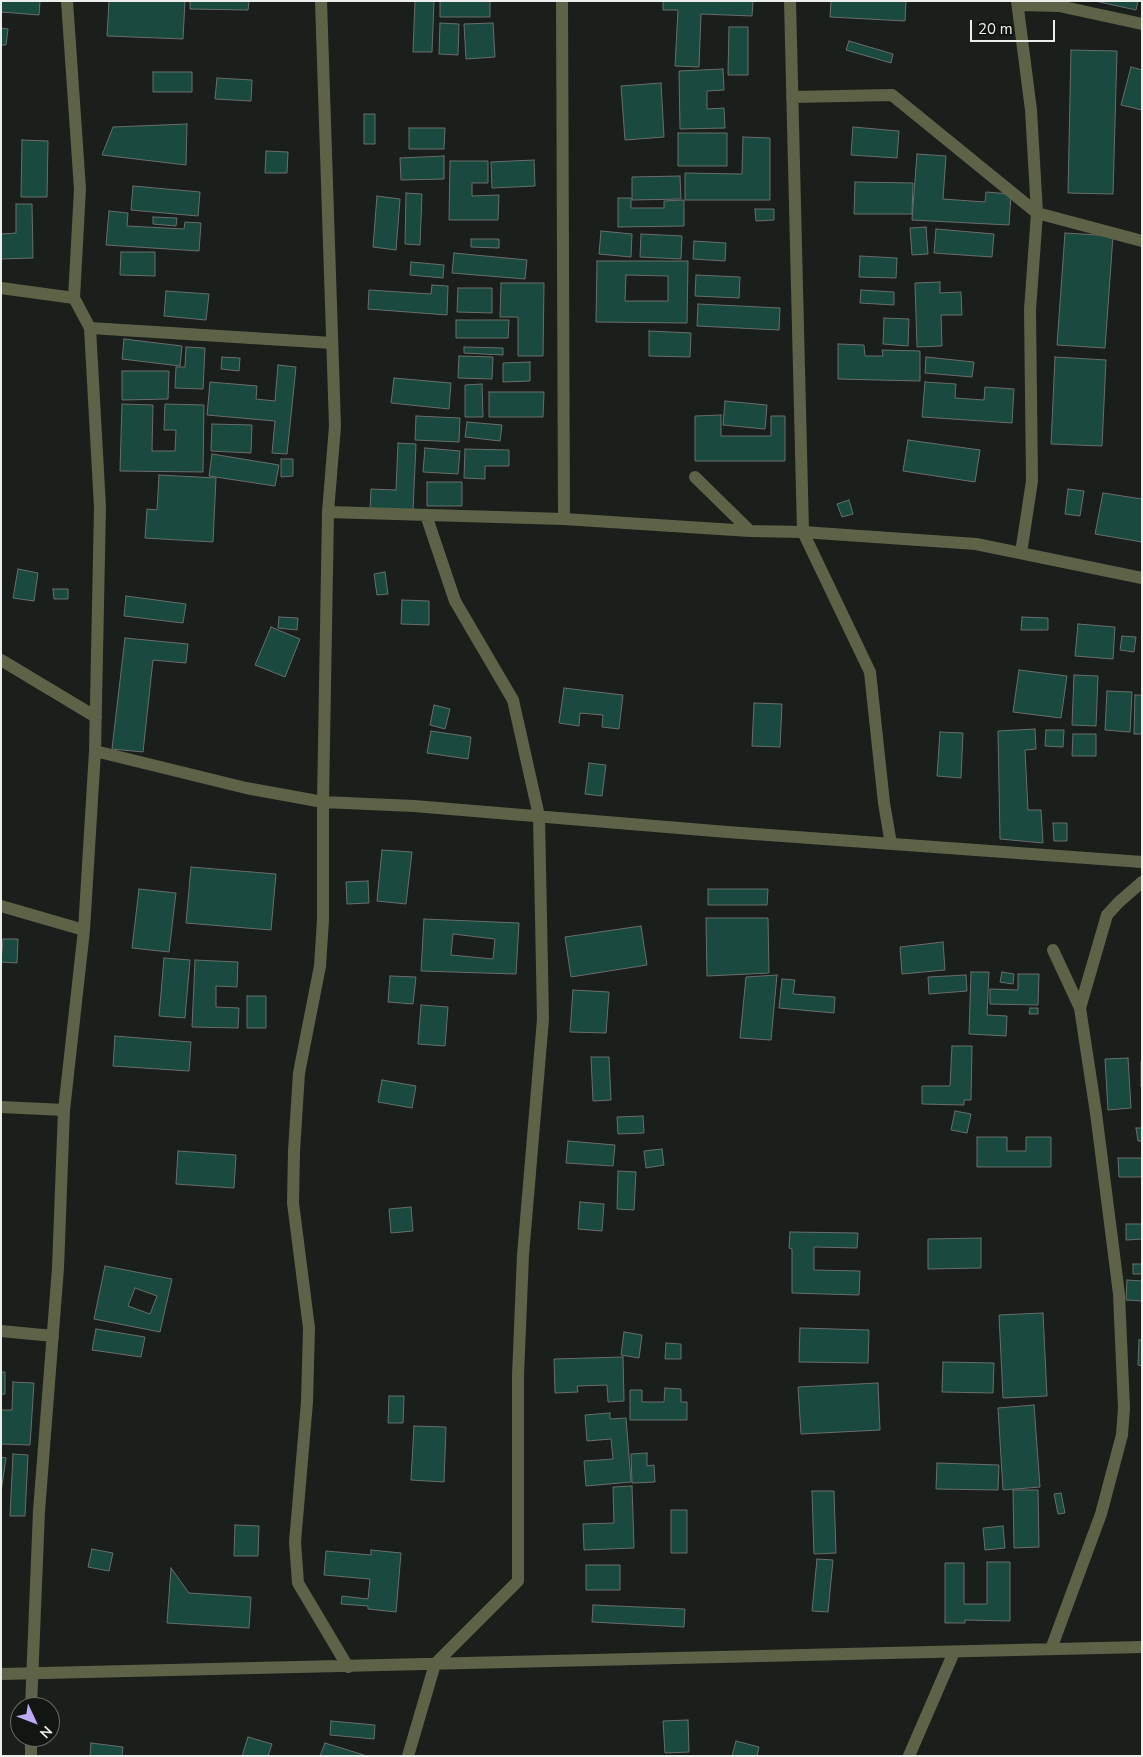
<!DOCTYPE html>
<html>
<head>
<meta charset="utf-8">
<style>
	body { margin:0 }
	#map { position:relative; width:1143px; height:1757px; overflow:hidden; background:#1b1f1b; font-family:"Nunito Sans",sans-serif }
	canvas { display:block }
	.frame { position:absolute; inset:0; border:2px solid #eceeec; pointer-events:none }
	.north { position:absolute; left:10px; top:1697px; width:50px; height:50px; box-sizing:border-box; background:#121612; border:1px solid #696c69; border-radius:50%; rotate:133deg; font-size:14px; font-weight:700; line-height:20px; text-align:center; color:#eceeec }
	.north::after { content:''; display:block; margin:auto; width:18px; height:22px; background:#bea9f4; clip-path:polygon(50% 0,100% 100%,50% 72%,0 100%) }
	.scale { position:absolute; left:970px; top:20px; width:85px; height:22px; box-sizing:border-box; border:2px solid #eceeec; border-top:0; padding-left:6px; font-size:15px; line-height:18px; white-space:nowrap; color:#eceeec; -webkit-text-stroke:4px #121612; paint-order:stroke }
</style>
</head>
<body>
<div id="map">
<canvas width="1143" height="1757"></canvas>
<div class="frame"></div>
<div class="north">N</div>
<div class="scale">20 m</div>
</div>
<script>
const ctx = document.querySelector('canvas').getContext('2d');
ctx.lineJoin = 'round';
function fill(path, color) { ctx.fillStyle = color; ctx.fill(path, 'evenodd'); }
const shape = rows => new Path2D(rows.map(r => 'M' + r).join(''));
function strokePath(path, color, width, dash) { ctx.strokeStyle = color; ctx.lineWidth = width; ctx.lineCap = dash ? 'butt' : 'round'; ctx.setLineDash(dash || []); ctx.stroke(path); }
const building = shape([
	[1,1,40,1,39,15,1,12,1,1],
	[109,1,185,1,183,39,107,36,109,1],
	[190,1,249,1,248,10,190,9,190,1],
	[415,1,434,1,432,52,413,52,415,1],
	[440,1,490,1,490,17,440,17,440,1],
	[663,1,753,1,752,16,701,14,699,67,675,66,678,10,663,10,663,1],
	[831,1,906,1,905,21,830,17,831,1],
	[1095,1,1138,1,1136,10,1095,1],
	[440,23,459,24,458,55,439,54,440,23],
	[493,23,495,57,466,59,464,24,493,23],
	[729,27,748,27,748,75,728,75,729,27],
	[1,28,8,29,6,45,1,45,1,28],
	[849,41,893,54,891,63,846,50,849,41],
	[1071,50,1117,51,1113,194,1068,193,1071,50],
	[1131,67,1142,70,1142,110,1121,105,1131,67],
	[723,69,724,90,707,91,707,109,724,108,725,128,680,129,679,71,723,69],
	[153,72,192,72,192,92,153,92,153,72],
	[217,78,252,80,251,101,215,99,217,78],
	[661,83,664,137,625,140,621,86,661,83],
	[364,114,375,114,375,144,364,144,364,114],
	[187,124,186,165,102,155,113,127,187,124],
	[853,127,899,131,897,158,851,155,853,127],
	[409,128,445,128,444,149,409,149,409,128],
	[678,133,727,133,727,166,678,166,678,133],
	[743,137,770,138,770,200,685,200,685,173,742,174,743,137],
	[22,140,48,141,47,197,21,197,22,140],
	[266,151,288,152,287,173,265,173,266,151],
	[917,154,946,156,943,199,985,202,986,192,1011,194,1009,225,912,220,917,154],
	[444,156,444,179,401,180,400,158,444,156],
	[534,160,535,186,492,188,491,162,534,160],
	[450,161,488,161,488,183,472,183,472,196,499,195,498,220,449,220,450,161],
	[680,176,681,199,632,200,632,177,680,176],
	[855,182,913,183,912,214,854,214,855,182],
	[133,186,200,192,198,216,131,210,133,186],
	[406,193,422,194,420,245,405,244,406,193],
	[377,196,400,199,396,250,373,247,377,196],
	[618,198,631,198,631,208,664,208,664,201,684,200,684,226,618,227,618,198],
	[16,204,32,204,33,258,1,259,1,234,16,233,16,204],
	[755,209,774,209,774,220,756,221,755,209],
	[109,211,128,213,127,226,184,229,185,222,201,223,199,251,106,245,109,211],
	[153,217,177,218,176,226,153,224,153,217],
	[926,227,928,254,912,255,910,228,926,227],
	[936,229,994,234,992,257,934,253,936,229],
	[601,231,632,234,631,257,599,254,601,231],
	[1065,233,1113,236,1105,348,1057,345,1065,233],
	[641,234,682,236,681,259,640,257,641,234],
	[471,239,499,239,499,248,471,247,471,239],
	[694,241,726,243,725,261,693,259,694,241],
	[121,252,155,252,155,276,120,275,121,252],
	[454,253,527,260,525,279,452,273,454,253],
	[860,256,897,258,896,278,859,277,860,256],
	[597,261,688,261,687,323,596,322,597,261],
	[626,275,668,276,668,301,625,301,626,275],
	[411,262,444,265,443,278,410,275,411,262],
	[696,275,740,277,739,298,695,296,696,275],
	[940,282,940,293,961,292,962,315,941,315,942,346,917,347,915,283,940,282],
	[501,283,544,283,543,356,518,356,518,317,500,317,501,283],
	[432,285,448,286,447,315,368,309,369,290,431,294,432,285],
	[458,288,492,288,492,313,457,312,458,288],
	[861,290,894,292,894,305,860,303,861,290],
	[166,291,209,294,206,320,164,316,166,291],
	[698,304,780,308,779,330,697,326,698,304],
	[884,318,909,319,908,346,883,344,884,318],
	[456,320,509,320,508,338,456,338,456,320],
	[649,331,691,333,690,357,649,356,649,331],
	[124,339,182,346,180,366,122,359,124,339],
	[838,344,864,345,865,356,883,356,882,350,920,351,920,381,838,379,838,344],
	[186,347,205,348,203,389,175,388,176,367,185,367,186,347],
	[464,347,503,348,503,355,464,353,464,347],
	[459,356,493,357,492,379,458,378,459,356],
	[222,357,240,358,239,371,221,369,222,357],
	[926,357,974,362,972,377,925,373,926,357],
	[1055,357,1106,360,1102,446,1051,444,1055,357],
	[530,362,530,381,503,382,503,363,530,362],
	[278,365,296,367,287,454,272,453,275,421,207,415,210,382,257,386,256,399,275,401,278,365],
	[122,371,169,371,168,399,122,400,122,371],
	[394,378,451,383,449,409,391,403,394,378],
	[925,382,956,384,955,398,984,400,985,387,1014,389,1012,423,922,417,925,382],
	[482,384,483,417,465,417,465,385,482,384],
	[489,392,544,392,543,417,489,417,489,392],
	[725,401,767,405,765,429,723,425,725,401],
	[122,404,153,405,152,451,175,451,176,430,164,430,165,404,204,405,203,472,120,471,122,404],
	[721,415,721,436,771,436,771,416,785,416,785,461,695,461,695,416,721,415],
	[416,416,460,418,459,442,415,440,416,416],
	[467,422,502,425,500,441,465,437,467,422],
	[212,424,252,425,251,453,211,451,212,424],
	[908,440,980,450,975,482,903,471,908,440],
	[398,443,416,444,413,511,370,510,371,489,396,490,398,443],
	[425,448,460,451,458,474,423,472,425,448],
	[465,449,509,450,509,466,485,466,485,479,464,478,465,449],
	[212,454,279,465,275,486,209,476,212,454],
	[281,459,293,459,293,476,281,477,281,459],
	[159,475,216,478,213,542,145,538,147,509,157,510,159,475],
	[427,482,462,482,462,506,427,506,427,482],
	[1068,489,1084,491,1080,516,1065,514,1068,489],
	[1103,493,1142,499,1142,542,1095,534,1103,493],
	[849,500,853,514,842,517,837,504,849,500],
	[18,569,38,573,34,601,13,598,18,569],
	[385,572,388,594,377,595,374,574,385,572],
	[53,589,68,589,68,599,54,599,53,589],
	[126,596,186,604,183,623,124,616,126,596],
	[402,600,429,601,429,625,401,624,402,600],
	[279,617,298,618,297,630,278,628,279,617],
	[1022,617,1048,618,1048,630,1021,630,1022,617],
	[1078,624,1115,627,1113,659,1075,656,1078,624],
	[271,627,300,639,285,677,255,665,271,627],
	[1122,636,1136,637,1134,652,1120,650,1122,636],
	[125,638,188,644,186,663,153,660,143,752,112,749,125,638],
	[1019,670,1067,676,1061,718,1013,712,1019,670],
	[1074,675,1098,676,1096,726,1072,725,1074,675],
	[564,688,623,695,619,729,602,727,603,715,580,713,579,726,559,723,564,688],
	[1107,691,1132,692,1130,732,1105,730,1107,691],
	[1135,695,1142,695,1142,734,1134,734,1135,695],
	[754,703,782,704,780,747,752,746,754,703],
	[434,705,450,709,445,729,430,725,434,705],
	[1035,729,1036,749,1025,750,1028,810,1041,810,1043,843,1000,839,998,731,1035,729],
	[1046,730,1064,730,1063,747,1045,746,1046,730],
	[431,731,471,737,468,759,427,753,431,731],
	[940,732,963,733,961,778,937,776,940,732],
	[1073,734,1096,734,1096,756,1072,756,1073,734],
	[589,763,606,765,602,796,585,794,589,763],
	[1053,823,1067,823,1067,841,1054,841,1053,823],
	[382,850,412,852,406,904,377,901,382,850],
	[191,867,276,874,271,930,186,923,191,867],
	[368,881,369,903,347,904,346,882,368,881],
	[139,889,176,893,169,952,132,948,139,889],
	[708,889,768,889,767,905,708,905,708,889],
	[706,918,768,918,769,973,707,976,706,918],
	[424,919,519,923,516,974,421,971,424,919],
	[453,934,495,939,493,959,451,955,453,934],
	[641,926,647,965,571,977,565,937,641,926],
	[3,939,18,939,17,963,1,962,3,939],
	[943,942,945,970,902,974,900,947,943,942],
	[164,958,190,960,185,1018,159,1016,164,958],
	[195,960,238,962,237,987,216,986,216,1007,239,1008,238,1028,192,1027,195,960],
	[971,972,989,972,987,1015,1007,1016,1006,1036,969,1034,971,972],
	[1002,972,1014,974,1013,984,1000,982,1002,972],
	[1018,974,1039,974,1038,1005,990,1004,990,989,1018,990,1018,974],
	[777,975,771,1040,740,1038,746,977,777,975],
	[966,975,967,991,929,994,928,977,966,975],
	[390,976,416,977,413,1004,388,1002,390,976],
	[782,979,795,980,793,994,835,997,834,1013,779,1008,782,979],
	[573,990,609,992,606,1033,570,1032,573,990],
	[247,996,266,996,266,1028,247,1028,247,996],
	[421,1005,448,1007,445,1046,418,1044,421,1005],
	[1030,1008,1038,1008,1038,1014,1029,1014,1030,1008],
	[115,1036,191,1042,189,1071,113,1066,115,1036],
	[952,1046,972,1046,971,1100,964,1100,964,1105,922,1104,922,1086,950,1086,952,1046],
	[591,1057,609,1057,611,1100,593,1101,591,1057],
	[1128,1058,1131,1108,1108,1110,1105,1059,1128,1058],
	[1141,1062,1142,1062,1142,1087,1141,1087,1141,1062],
	[382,1080,416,1086,412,1108,378,1102,382,1080],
	[955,1111,971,1114,967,1133,951,1130,955,1111],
	[643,1116,644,1133,618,1134,617,1117,643,1116],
	[1136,1128,1142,1128,1142,1141,1138,1141,1136,1128],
	[977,1137,1007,1137,1007,1151,1026,1151,1026,1137,1051,1137,1051,1167,977,1167,977,1137],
	[568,1141,615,1145,613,1166,566,1163,568,1141],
	[662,1149,664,1165,646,1168,644,1151,662,1149],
	[178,1151,236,1155,234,1188,176,1184,178,1151],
	[1118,1158,1142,1158,1142,1177,1119,1177,1118,1158],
	[618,1171,636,1172,634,1210,617,1209,618,1171],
	[580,1202,604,1204,602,1231,578,1229,580,1202],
	[411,1207,413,1231,391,1233,389,1209,411,1207],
	[1126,1224,1142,1224,1142,1239,1126,1240,1126,1224],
	[790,1232,858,1233,857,1248,814,1247,814,1270,860,1271,859,1295,792,1293,792,1249,789,1248,790,1232],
	[981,1238,981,1268,928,1269,928,1239,981,1238],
	[1133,1264,1142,1264,1142,1274,1133,1274,1133,1264],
	[105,1266,172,1279,160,1332,94,1319,105,1266],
	[135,1288,157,1296,150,1314,128,1306,135,1288],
	[1127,1280,1142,1281,1142,1301,1126,1300,1127,1280],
	[1043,1313,1047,1396,1003,1398,999,1315,1043,1313],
	[800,1328,869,1330,868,1363,799,1362,800,1328],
	[96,1329,145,1337,141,1357,92,1350,96,1329],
	[624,1332,642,1335,639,1358,621,1355,624,1332],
	[1139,1340,1142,1340,1142,1366,1138,1365,1139,1340],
	[666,1343,681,1344,681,1359,665,1359,666,1343],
	[623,1357,624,1401,608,1402,607,1385,577,1386,578,1392,555,1393,554,1359,623,1357],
	[943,1362,994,1363,993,1393,942,1392,943,1362],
	[1,1372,5,1372,5,1394,1,1394,1,1372],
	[13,1382,34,1383,30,1445,1,1444,1,1410,12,1410,13,1382],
	[878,1383,880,1430,801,1434,798,1387,878,1383],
	[665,1388,681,1389,681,1402,687,1402,687,1420,630,1420,630,1390,642,1390,642,1402,664,1402,665,1388],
	[389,1396,404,1396,403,1423,388,1423,389,1396],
	[1034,1405,1040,1487,1003,1490,998,1408,1034,1405],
	[610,1413,610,1419,626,1418,631,1482,586,1486,584,1461,613,1459,611,1439,587,1441,585,1415,610,1413],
	[414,1426,446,1427,444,1482,411,1480,414,1426],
	[647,1453,647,1466,654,1465,655,1482,632,1483,631,1454,647,1453],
	[13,1454,28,1455,25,1516,10,1516,13,1454],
	[1,1457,6,1458,1,1492,1,1457],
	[937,1463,999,1465,998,1490,936,1489,937,1463],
	[632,1486,634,1548,584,1550,583,1524,614,1523,613,1487,632,1486],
	[1013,1490,1038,1490,1039,1547,1014,1548,1013,1490],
	[812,1491,834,1491,836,1553,814,1554,812,1491],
	[1061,1493,1065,1513,1058,1514,1054,1494,1061,1493],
	[671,1510,687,1510,687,1553,671,1553,671,1510],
	[235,1525,259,1526,258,1556,234,1556,235,1525],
	[1003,1526,1005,1548,985,1550,983,1528,1003,1526],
	[92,1549,113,1553,109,1571,88,1567,92,1549],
	[371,1550,401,1553,396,1612,368,1609,368,1606,341,1604,342,1596,368,1599,370,1579,324,1575,326,1551,371,1555,371,1550],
	[817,1559,833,1560,828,1612,812,1611,817,1559],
	[987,1562,1010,1562,1010,1621,965,1620,965,1623,945,1623,945,1563,964,1563,964,1604,987,1604,987,1562],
	[586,1565,620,1565,620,1590,586,1590,586,1565],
	[171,1568,189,1593,251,1597,249,1628,167,1623,171,1568],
	[593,1605,685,1609,684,1627,592,1622,593,1605],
	[688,1720,689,1752,665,1753,663,1721,688,1720],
	[331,1721,375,1725,374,1739,330,1735,331,1721],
	[248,1737,272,1744,268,1756,242,1756,248,1737],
	[736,1741,759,1747,757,1756,732,1756,736,1741],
	[91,1743,123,1747,122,1756,90,1756,91,1743],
	[325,1743,367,1756,320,1756,325,1743]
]);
fill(building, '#1a493f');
strokePath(building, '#686e6c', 1);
strokePath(shape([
	[321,1,335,426,328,512,323,802,323,920,320,966,299,1073,294,1151,293,1203,309,1328,307,1402,295,1542,298,1583,348,1667],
	[562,1,564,519],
	[790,1,803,532,870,672,884,803,891,844],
	[1017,1,1031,110,1037,213,1030,310,1032,481,1021,553],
	[1019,5,1059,6,1142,24],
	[792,97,892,95,1037,213,1142,241],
	[1,288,74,298],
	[90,328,332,343],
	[695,477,750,531],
	[328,512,564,519,750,531,803,532,976,544,1142,578],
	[1,660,96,717],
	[95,751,246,788,323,802,414,806,727,832,1142,862],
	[1,906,84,930],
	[1080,1008,1107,915,1119,902,1142,882],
	[1,1107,64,1110],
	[1,1331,53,1336],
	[1051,1649,1101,1514,1122,1435,1124,1408,1119,1294,1096,1113,1080,1008,1053,950],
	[1,1674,1142,1647],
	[31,1707,39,1511,58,1268,64,1110,84,930,95,751,100,507,90,328,74,298,80,189,67,1],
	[31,1756,31,1737],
	[408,1756,435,1664,518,1581,518,1376,523,1255,543,1019,539,816,513,700,455,601,426,515],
	[909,1756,954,1652]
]), '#5e6348', 12);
</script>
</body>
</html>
